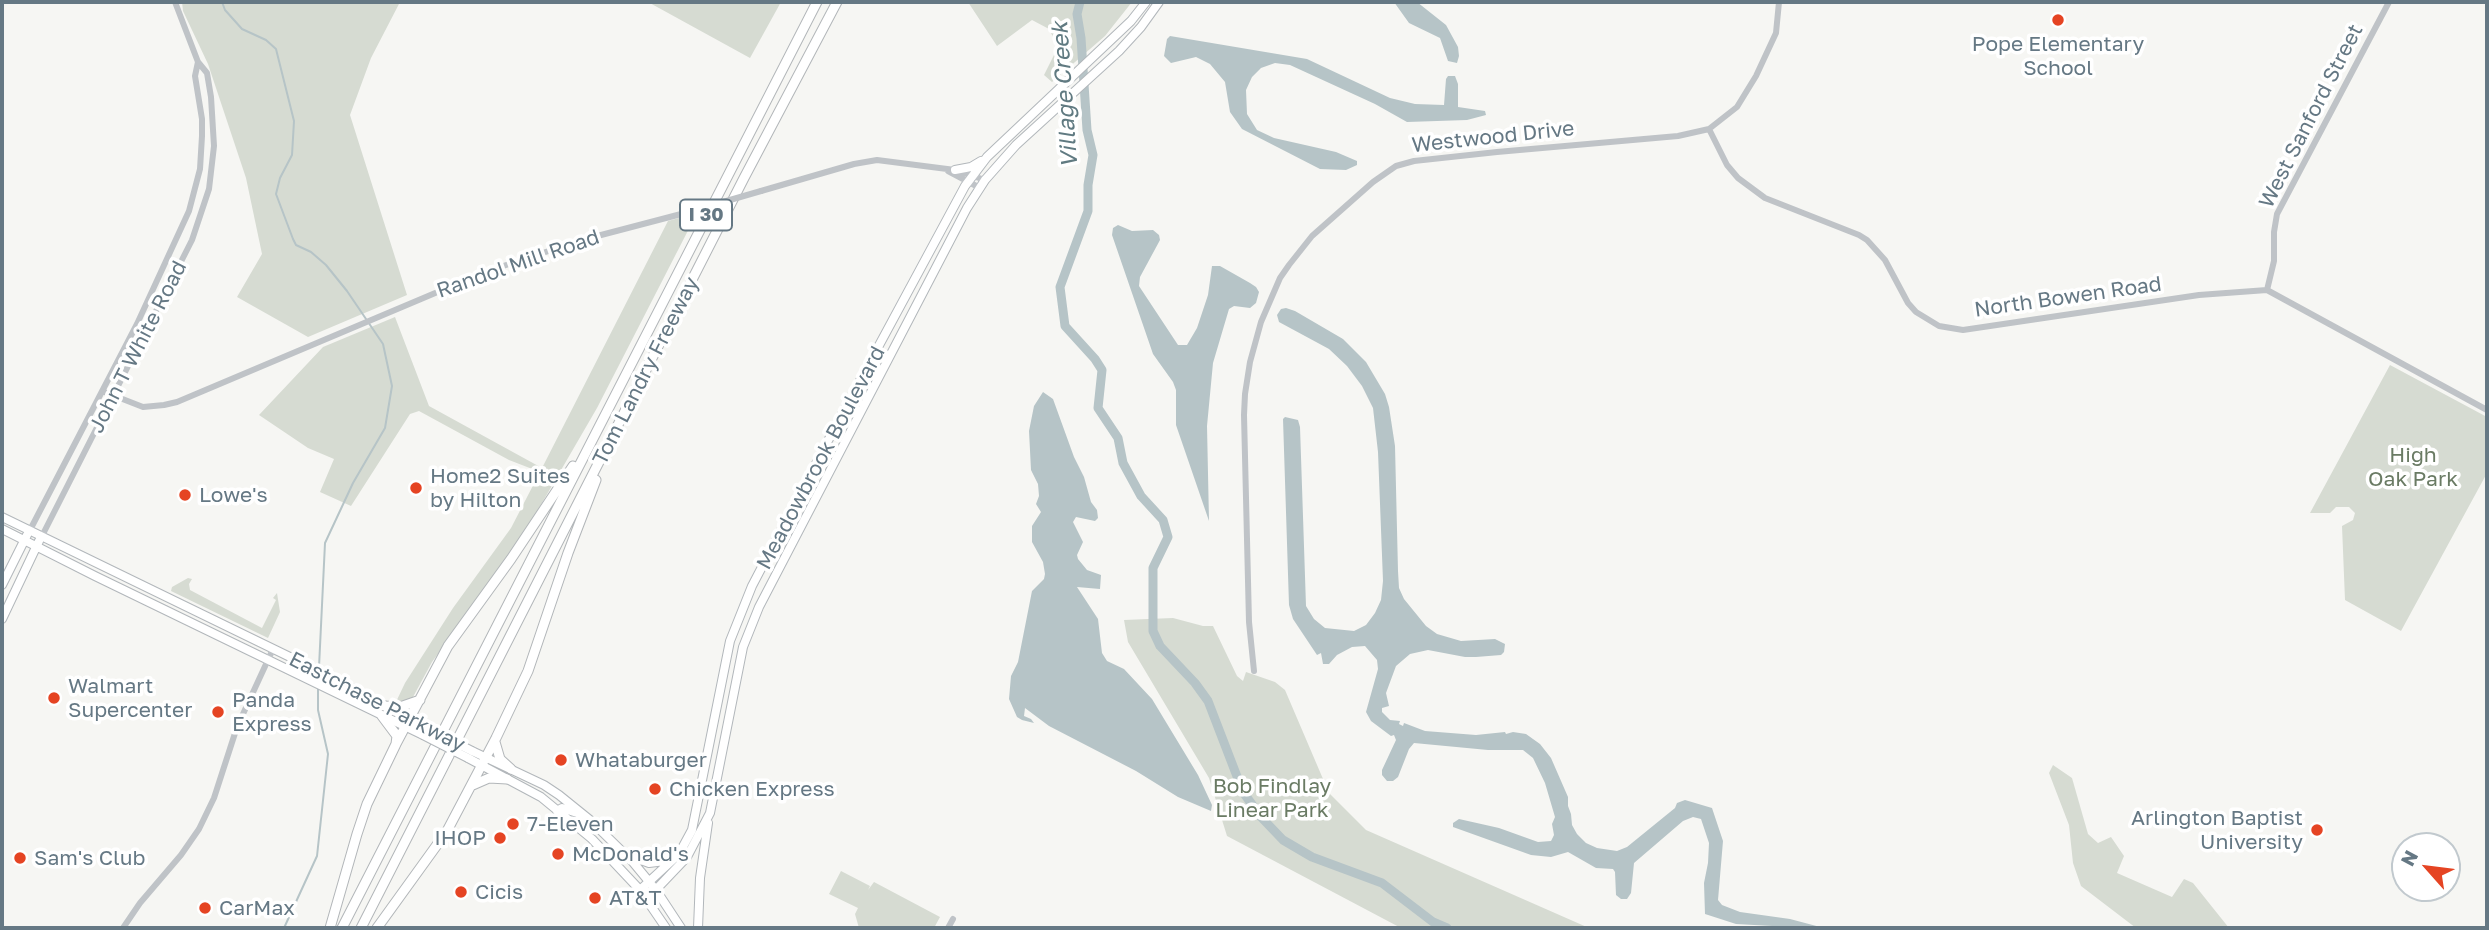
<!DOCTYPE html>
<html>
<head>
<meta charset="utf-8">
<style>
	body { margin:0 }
	#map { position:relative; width:2489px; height:930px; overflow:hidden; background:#f6f6f3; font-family:"Golos Text",sans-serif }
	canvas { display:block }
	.frame { position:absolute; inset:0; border:4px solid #657884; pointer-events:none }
	.north { position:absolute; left:2391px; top:832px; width:70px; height:70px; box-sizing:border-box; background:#fff; border:2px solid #c1c9ce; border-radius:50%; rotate:298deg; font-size:19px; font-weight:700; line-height:28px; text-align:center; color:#657884 }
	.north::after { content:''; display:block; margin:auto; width:24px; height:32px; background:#e54423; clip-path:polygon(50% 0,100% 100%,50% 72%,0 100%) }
</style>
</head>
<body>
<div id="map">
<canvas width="2489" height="930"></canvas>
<div class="frame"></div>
<div class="north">N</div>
</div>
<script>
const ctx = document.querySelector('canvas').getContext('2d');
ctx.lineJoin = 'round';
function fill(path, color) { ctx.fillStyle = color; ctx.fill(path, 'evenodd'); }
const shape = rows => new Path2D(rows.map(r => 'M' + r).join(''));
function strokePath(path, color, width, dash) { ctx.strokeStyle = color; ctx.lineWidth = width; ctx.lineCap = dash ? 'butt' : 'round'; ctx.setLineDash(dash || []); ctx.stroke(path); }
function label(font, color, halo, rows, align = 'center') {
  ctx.font = font + ' "Golos Text",sans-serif'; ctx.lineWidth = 7; ctx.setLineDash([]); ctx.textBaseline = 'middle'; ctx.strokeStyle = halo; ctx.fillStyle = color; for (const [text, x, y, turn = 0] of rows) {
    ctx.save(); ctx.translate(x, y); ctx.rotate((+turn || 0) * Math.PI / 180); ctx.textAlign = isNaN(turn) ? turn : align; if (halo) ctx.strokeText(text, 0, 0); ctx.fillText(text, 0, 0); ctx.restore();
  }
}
fill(shape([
	[182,2,400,2,371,58,350,115,407,295,308,337,237,297,262,254,246,178,208,64,183,11],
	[648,2,781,2,750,58],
	[968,2,1132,2,1105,36,1052,82,1044,75,1058,47,1049,29,1032,20,997,46],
	[697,213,597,408,517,546,432,662,413,697,403,704,395,704,405,683,453,608,511,528,540,472,509,460,419,411,410,414,351,506,320,492,334,459,308,448,259,415,323,347,395,317,429,406,542,468,668,221],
	[2390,365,2487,417,2487,473,2401,631,2345,600,2342,526,2353,520,2355,513,2349,507,2336,507,2330,513,2310,513],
	[188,578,192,579,189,584,190,590,262,628,276,600,273,598,277,593,280,612,268,638,171,591,172,587],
	[1173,618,1203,626,1213,626,1237,676,1243,681,1246,672,1275,682,1285,690,1329,793,1366,830,1589,928,1401,928,1227,836,1209,778,1128,642,1124,620],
	[2053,765,2072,778,2088,834,2098,843,2111,837,2124,856,2117,873,2172,897,2184,879,2193,883,2229,928,2136,928,2081,886,2073,863,2069,825,2049,773],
	[841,871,870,886,868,890,874,882,940,917,934,928,859,928,855,914,858,908,829,894]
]), '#d6dbd2');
fill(shape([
	[1394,2,1417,2,1446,25,1458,47,1459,56,1457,63,1448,61,1440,38,1409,23],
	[1170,36,1307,59,1390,98,1415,104,1444,105,1446,79,1448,76,1455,76,1458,84,1458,107,1485,111,1486,115,1467,120,1407,122,1375,104,1290,65,1275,63,1261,68,1252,77,1246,90,1247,114,1257,130,1274,138,1336,152,1357,161,1357,165,1346,170,1320,169,1242,129,1230,112,1225,82,1210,64,1196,57,1171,63,1164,56,1167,39],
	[1118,225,1132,231,1153,230,1159,235,1160,240,1140,277,1139,286,1178,345,1187,345,1197,328,1208,295,1212,266,1220,266,1250,283,1256,287,1259,292,1256,303,1250,308,1234,306,1229,309,1213,363,1207,426,1209,521,1176,425,1176,390,1173,382,1153,354,1112,235,1113,228],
	[1286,308,1295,311,1343,339,1366,362,1385,394,1389,407,1395,446,1398,571,1399,588,1404,599,1426,626,1437,634,1461,641,1495,639,1505,644,1504,652,1501,655,1476,657,1465,657,1428,650,1410,654,1396,666,1386,693,1389,706,1382,708,1382,712,1390,720,1400,721,1399,724,1403,726,1404,723,1425,731,1476,735,1505,732,1506,734,1513,732,1526,734,1540,744,1551,758,1568,797,1568,806,1571,814,1572,825,1577,834,1586,843,1597,848,1617,851,1627,847,1675,808,1677,803,1685,800,1712,808,1723,841,1718,900,1722,905,1740,912,1790,919,1824,928,1779,928,1772,926,1736,924,1705,914,1704,883,1708,863,1709,843,1701,819,1693,817,1683,821,1634,863,1631,893,1627,899,1621,899,1616,895,1615,872,1613,869,1596,868,1568,852,1551,857,1531,855,1453,827,1453,823,1459,819,1499,828,1538,842,1551,841,1554,835,1552,824,1555,817,1545,783,1533,758,1523,750,1488,750,1414,743,1409,749,1398,777,1393,781,1387,781,1382,775,1382,770,1396,740,1394,735,1391,736,1371,721,1366,712,1378,669,1377,660,1365,646,1352,647,1337,655,1329,664,1323,664,1321,653,1317,655,1293,619,1289,605,1283,419,1285,417,1298,420,1300,427,1306,606,1314,619,1325,628,1354,631,1366,625,1375,613,1381,600,1383,581,1378,452,1373,408,1362,386,1347,366,1329,349,1279,322,1277,315,1281,309],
	[1043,392,1053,399,1074,457,1084,477,1091,502,1097,510,1098,518,1095,521,1076,517,1073,522,1083,542,1077,555,1078,559,1087,570,1101,575,1100,589,1077,587,1098,619,1102,653,1107,661,1124,669,1152,699,1198,775,1212,805,1211,811,1178,797,1136,771,1049,726,1025,708,1024,716,1031,719,1034,723,1022,720,1017,717,1009,699,1011,676,1018,662,1032,591,1044,579,1045,574,1043,562,1032,542,1032,526,1041,512,1036,504,1039,496,1038,484,1031,470,1029,431,1034,406]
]), '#b6c4c7');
strokePath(shape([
	[222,2,225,10,242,29,266,40,276,49,294,121,292,155,280,178,276,194,293,239,296,245,311,252,326,265,347,291,383,344,392,386,385,428,353,483,325,543,319,667],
	[284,928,317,856,328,754,318,710,318,686]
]), '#b6c4c7', 2);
strokePath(shape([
	[1080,2,1077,14,1081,38,1087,130,1093,155,1088,185,1088,211,1060,287,1065,326,1095,359,1102,370,1098,408,1118,438,1123,463,1141,496,1163,520,1168,537,1153,568,1153,631,1160,646,1195,683,1208,701,1243,792,1261,817,1283,840,1312,857,1382,883,1433,922,1447,928]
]), '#b6c4c7', 9);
const major = shape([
	[955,170,971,167,981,161],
	[2,517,327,675,427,728],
	[2,529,95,576,423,735],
	[2,585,27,535],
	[2,619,39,541],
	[472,751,544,785,559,795,590,820,632,861,656,890,681,928],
	[468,758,541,797,592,839,640,890,666,928],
	[557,811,562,808,580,814],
	[630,856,649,863,665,861,671,857],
	[640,890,679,854,692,830,730,641,752,586,842,414,965,186,987,157,1131,21,1146,2],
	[647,899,687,857,710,813,743,647,759,607,967,208,985,180,1016,145,1119,51,1141,27,1159,2],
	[698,928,700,878,708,823]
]);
const highway = shape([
	[384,706,400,707,420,700],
	[382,716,397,736,396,744],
	[495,742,500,759,511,769],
	[473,785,489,778,507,779],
	[330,928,357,834,367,804,396,744,448,646,511,559,573,466],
	[342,928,817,2],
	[361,928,744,178,837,2],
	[377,928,447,831,496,738,528,671,568,553,596,480]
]);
strokePath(major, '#b2b7bb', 10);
strokePath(highway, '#b2b6b9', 11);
strokePath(shape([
	[1709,129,1727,165,1738,178,1765,198,1859,235,1867,240,1885,260,1908,303,1916,312,1939,326,1963,330,2199,295,2267,290,2487,410],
	[948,171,980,188],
	[761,191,854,164,877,160,955,170,985,180],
	[2267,290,2274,261,2274,232,2277,214,2389,2],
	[102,391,143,407,164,405,177,402,485,272,582,240,685,213],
	[30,530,137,324,189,211,200,169,202,136,202,119,195,76,198,62],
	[42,536,192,240,209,189,214,146,211,97,207,73,198,62,175,2],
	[1254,671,1249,622,1244,415,1245,394,1250,362,1261,322,1280,278,1289,265,1312,236,1373,182,1396,166,1414,161,1497,152,1678,136,1709,129,1737,107,1756,76,1776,33,1779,2],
	[123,928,140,903,181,855,199,829,214,798,237,727,273,649],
	[948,928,953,919]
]), '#bfc3c7', 6);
strokePath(major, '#fff', 8);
strokePath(highway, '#fff', 9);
const majorBridge = shape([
	[427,728,472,751],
	[423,735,468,758]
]);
strokePath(majorBridge, '#b2b7bb', 10, []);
strokePath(shape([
	[685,213,761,191]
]), '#bfc3c7', 6);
strokePath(majorBridge, '#fff', 8);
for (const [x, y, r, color] of [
	[2058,20,7,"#e54423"],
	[416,488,7,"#e54423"],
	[185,495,7,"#e54423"],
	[54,698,7,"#e54423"],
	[218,712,7,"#e54423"],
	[561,760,7,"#e54423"],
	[655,789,7,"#e54423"],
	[513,824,7,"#e54423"],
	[2317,830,7,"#e54423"],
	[500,838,7,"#e54423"],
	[558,854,7,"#e54423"],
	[20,858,7,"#e54423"],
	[461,892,7,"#e54423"],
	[595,898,7,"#e54423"],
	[205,908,7,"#e54423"]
]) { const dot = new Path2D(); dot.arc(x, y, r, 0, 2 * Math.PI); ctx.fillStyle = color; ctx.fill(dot); strokePath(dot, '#fff', 2.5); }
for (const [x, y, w] of [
	[706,215,52]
]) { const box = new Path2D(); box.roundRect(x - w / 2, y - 15.5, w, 31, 5); ctx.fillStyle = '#fff'; ctx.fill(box); strokePath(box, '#657884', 2); }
label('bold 19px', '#657884', null, [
	["I 30",706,215]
]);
label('21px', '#657884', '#fff', [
	["Pope Elementary",2058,44,"center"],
	["School",2058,68,"center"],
	["Home2 Suites",430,476],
	["by Hilton",430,500],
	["Lowe's",199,495],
	["Walmart",68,686],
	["Supercenter",68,710],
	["Panda",232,700],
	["Express",232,724],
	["Whataburger",575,760],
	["Chicken Express",669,789],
	["Arlington Baptist",2303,818,"right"],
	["University",2303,842,"right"],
	["7-Eleven",527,824],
	["IHOP",486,838,"right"],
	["McDonald's",572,854],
	["Sam's Club",34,858],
	["Cicis",475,892],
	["AT&T",609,898],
	["CarMax",219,908]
], 'left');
label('21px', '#657884', '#fff', [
	["West Sanford Street",2311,116,-63],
	["Westwood Drive",1493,137,-6],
	["Randol Mill Road",518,264,-19],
	["North Bowen Road",2068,297,-8],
	["John T White Road",138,347,-63],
	["Tom Landry Freeway",646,371,-63],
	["Meadowbrook Boulevard",821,458,-62],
	["Eastchase Parkway",377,702,27]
]);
label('21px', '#6a7b64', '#fff', [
	["High",2413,455],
	["Oak Park",2413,479],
	["Bob Findlay",1272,786],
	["Linear Park",1272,810]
]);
label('italic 23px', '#607a81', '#fff', [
	["Village Creek",1065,95,-94]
]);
</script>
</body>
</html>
